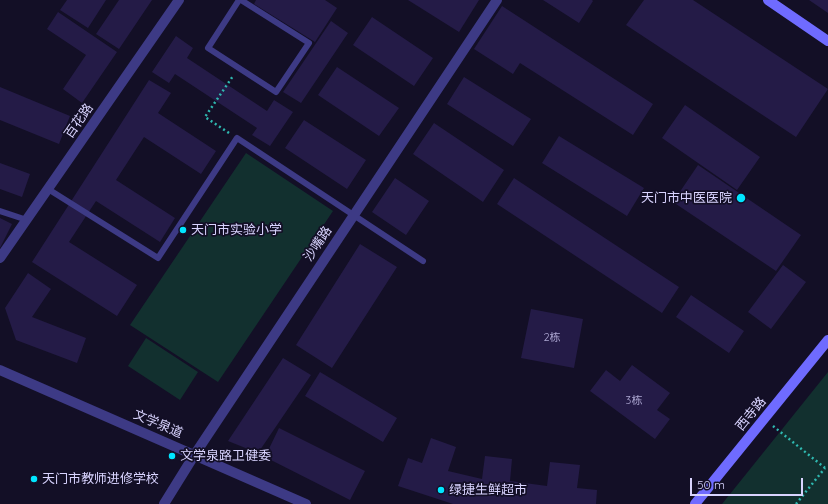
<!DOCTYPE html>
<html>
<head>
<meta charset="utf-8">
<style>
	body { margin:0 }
	#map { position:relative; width:828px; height:504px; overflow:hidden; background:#130f26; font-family:Quicksand,sans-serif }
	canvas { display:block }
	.scale { position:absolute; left:690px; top:478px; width:113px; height:18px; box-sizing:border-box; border:2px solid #d9d4ff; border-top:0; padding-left:5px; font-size:12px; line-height:14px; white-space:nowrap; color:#d9d4ff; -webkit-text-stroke:3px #130f26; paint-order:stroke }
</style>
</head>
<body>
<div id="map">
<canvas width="828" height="504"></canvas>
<div class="scale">50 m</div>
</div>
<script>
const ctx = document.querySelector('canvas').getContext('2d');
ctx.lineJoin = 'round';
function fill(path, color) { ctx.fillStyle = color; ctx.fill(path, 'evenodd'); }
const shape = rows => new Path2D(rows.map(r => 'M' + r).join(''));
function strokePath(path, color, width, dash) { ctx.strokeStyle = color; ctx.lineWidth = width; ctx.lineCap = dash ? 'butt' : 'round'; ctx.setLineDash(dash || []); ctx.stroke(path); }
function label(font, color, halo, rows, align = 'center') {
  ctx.font = font + ' Quicksand,"Noto Sans SC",sans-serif'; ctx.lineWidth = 3.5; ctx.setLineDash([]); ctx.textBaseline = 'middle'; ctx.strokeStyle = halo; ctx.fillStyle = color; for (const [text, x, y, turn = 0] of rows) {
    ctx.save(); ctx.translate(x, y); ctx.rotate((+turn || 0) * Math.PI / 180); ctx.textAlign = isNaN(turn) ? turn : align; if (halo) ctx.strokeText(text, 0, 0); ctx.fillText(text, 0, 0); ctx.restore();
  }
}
fill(shape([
	[246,153,333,211,218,382,130,325],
	[146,338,198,372,180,400,128,366],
	[828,372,828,504,722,504]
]), '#12302f');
fill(shape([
	[67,0,106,0,88,28,60,10],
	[119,0,152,0,119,49,96,34],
	[256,0,325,0,337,8,315,42,254,4],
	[408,0,479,0,459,32],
	[543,0,592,0,593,1,579,23],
	[644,0,693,0,828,89,796,137,626,25],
	[809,0,828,0,828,13],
	[502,6,653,104,633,135,520,63,513,74,474,49],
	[58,12,117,52,82,103,63,89,86,55,47,29],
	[372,17,433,58,414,86,353,45],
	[331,21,348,33,301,103,283,92],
	[176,36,193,48,187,58,267,111,274,100,293,112,270,146,252,135,257,128,175,74,169,83,152,72],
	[337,67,399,108,379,136,318,95],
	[464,77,531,119,513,146,447,104],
	[149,80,171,93,158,113,216,151,201,174,144,137,116,180,175,218,160,242,96,201,69,242,137,285,117,316,32,262],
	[0,87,70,116,59,144,0,120],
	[685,105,760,157,737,190,662,138],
	[304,120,366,160,347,189,285,148],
	[434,123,504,170,483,202,413,154],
	[559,136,644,188,627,216,542,163],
	[0,163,30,174,22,197,0,189],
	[698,165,801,235,776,271,673,202],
	[395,178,429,201,406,235,372,212],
	[514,178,679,287,662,313,497,204],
	[0,218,12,224,0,248],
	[360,244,397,267,332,368,296,345],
	[783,265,806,282,771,329,748,312],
	[28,273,51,289,32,317,86,338,77,363,16,340,5,308],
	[691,295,744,331,729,353,676,317],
	[531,309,583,319,574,368,521,358],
	[283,358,311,375,258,453,228,441],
	[632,365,670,393,657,410,670,419,655,439,590,391,606,370,620,381],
	[320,372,397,418,383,442,305,396],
	[279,428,365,471,350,500,265,457],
	[431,438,456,447,448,471,482,479,485,456,512,459,510,481,547,486,550,462,580,465,577,488,597,490,596,504,453,504,398,486,408,458,422,463]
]), '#241b47');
strokePath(shape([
	[229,133,205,117,233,76],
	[773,426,825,468,828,467],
	[796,504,825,468]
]), '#2fb8b0', 2.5, [2, 3]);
strokePath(shape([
	[239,0,208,48,276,92,309,43,241,0],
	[48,189,158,258,237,138,423,261],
	[0,211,27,220]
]), '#3d3a85', 6);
strokePath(shape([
	[0,258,179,0],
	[0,370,306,504],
	[164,504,195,454,497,0]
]), '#3d3a85', 10);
strokePath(shape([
	[768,0,828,41],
	[695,504,828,340]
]), '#6f6bff', 10);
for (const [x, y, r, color] of [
	[741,198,5,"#00e5ff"],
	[183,230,4,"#00e5ff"],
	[172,456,4,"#00e5ff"],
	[34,479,4,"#00e5ff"],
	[441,490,4,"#00e5ff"]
]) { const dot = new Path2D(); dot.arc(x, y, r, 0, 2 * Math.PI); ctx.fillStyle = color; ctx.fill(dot); strokePath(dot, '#130f26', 1.5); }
label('11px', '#aca6d1', null, [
	["2栋",552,338],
	["3栋",634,401]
]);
label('13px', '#d9d4ff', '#130f26', [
	["百花路",79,121,-55],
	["沙嘴路",318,244,-56],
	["西寺路",751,414,-51],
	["文学泉道",158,424,23]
]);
label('13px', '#d9d4ff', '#130f26', [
	["天门市中医医院",732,198,"right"],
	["天门市实验小学",191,230],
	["文学泉路卫健委",180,456],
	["天门市教师进修学校",42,479],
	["绿捷生鲜超市",449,490]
], 'left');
</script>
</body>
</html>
